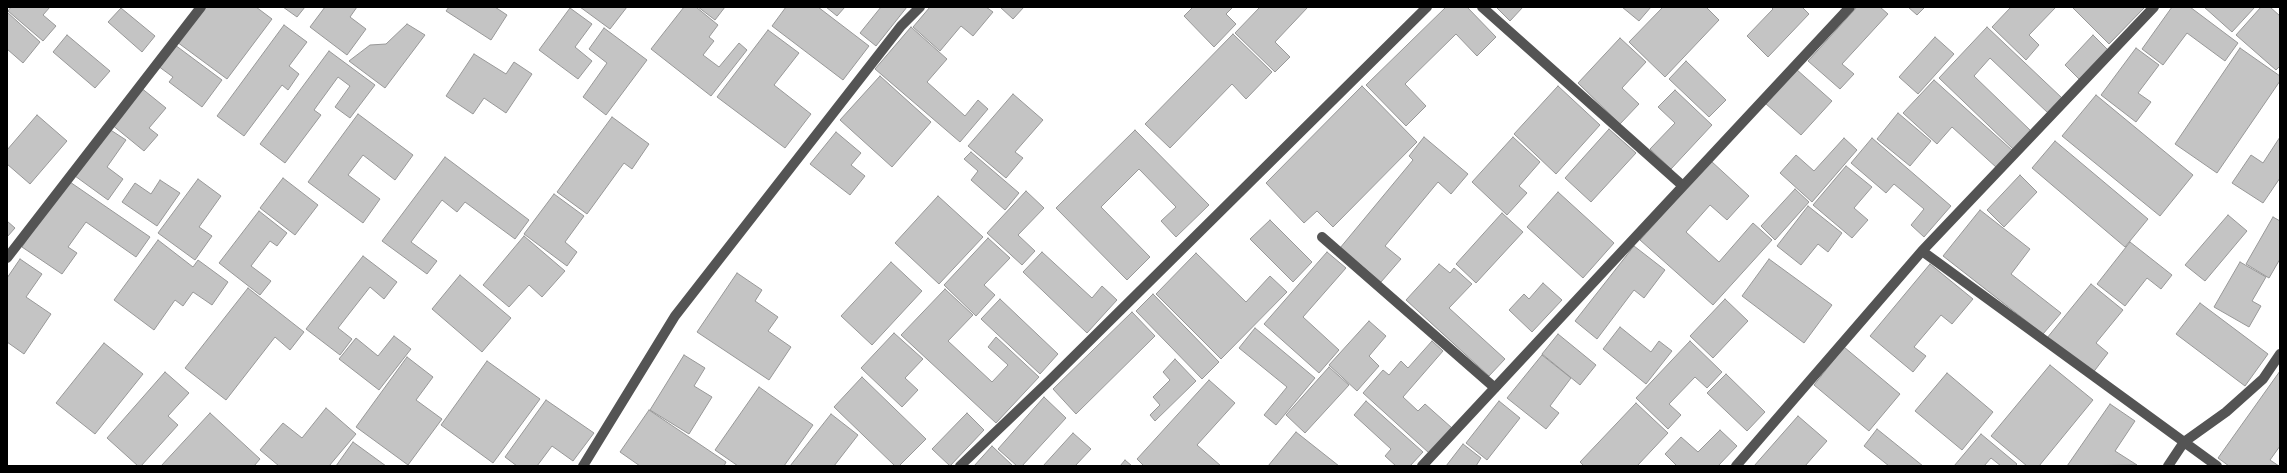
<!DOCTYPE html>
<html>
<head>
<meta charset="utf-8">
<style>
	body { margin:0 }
	#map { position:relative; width:2287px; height:473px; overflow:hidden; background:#fff; font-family:"DejaVu Sans",sans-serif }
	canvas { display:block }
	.frame { position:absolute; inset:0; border:8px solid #000; pointer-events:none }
</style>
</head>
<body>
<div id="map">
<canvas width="2287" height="473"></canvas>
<div class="frame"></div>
</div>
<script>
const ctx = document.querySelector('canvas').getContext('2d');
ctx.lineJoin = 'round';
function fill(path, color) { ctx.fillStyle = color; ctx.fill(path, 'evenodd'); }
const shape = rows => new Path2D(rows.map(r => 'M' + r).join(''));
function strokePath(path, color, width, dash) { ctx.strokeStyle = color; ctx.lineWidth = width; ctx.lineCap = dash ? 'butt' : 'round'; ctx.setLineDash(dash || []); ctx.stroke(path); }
const building = shape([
	[11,7,50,7,43,15,56,26,43,41,8,11,11,7],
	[203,7,256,7,272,19,227,79,177,42,203,7],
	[283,7,305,7,297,17,283,7],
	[325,7,357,7,350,17,366,29,347,55,310,27,325,7],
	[449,7,495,7,507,15,491,40,446,11,449,7],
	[580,7,627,7,610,29,580,7],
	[684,7,696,7,718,25,709,37,714,41,703,55,719,67,739,43,747,50,711,96,651,49,684,7],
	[698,7,725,7,715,20,698,7],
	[786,7,818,7,869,46,843,80,772,26,786,7],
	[826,7,845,7,837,16,826,7],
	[881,7,907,7,876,46,860,33,881,7],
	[930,7,986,7,993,12,973,36,961,26,940,51,913,27,930,7],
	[1000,7,1024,7,1013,19,1000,7],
	[1193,7,1233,7,1226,14,1236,24,1214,47,1184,16,1193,7],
	[1260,7,1308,7,1275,42,1290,57,1275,72,1235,33,1260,7],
	[1446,7,1467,7,1496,37,1477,56,1456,34,1405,84,1426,106,1406,126,1366,85,1446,7],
	[1496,7,1523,7,1510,21,1496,7],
	[1622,7,1651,7,1639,21,1622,7],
	[1663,7,1706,7,1719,20,1665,77,1629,42,1663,7],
	[1771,7,1802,7,1809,14,1768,57,1747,36,1773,9,1771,7],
	[1857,7,1880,7,1888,14,1842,64,1854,74,1840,89,1808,61,1857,7],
	[1908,7,1925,7,1917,15,1908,7],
	[2011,7,2056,7,2029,35,2039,45,2026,60,1992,27,2011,7],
	[2072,7,2145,7,2109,44,2072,7],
	[2172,7,2190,7,2238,43,2225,61,2187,33,2163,65,2142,49,2172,7],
	[2204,7,2255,7,2232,32,2204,7],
	[2261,7,2270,7,2280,16,2280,66,2276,70,2236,35,2261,7],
	[121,8,155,36,142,52,108,22,121,8],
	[570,8,592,24,575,47,592,61,578,79,539,50,570,8],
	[7,12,40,42,23,63,7,49,7,12],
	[407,24,425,35,385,88,349,61,370,45,386,44,407,24],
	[284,25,307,42,289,66,299,74,288,90,282,85,244,136,217,116,284,25],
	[911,27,947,59,927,82,965,116,978,100,988,109,960,142,875,69,911,27],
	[1987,27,2062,98,2048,113,1990,58,1974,76,2031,131,2013,149,1939,78,1987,27],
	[604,28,647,60,606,115,583,97,607,63,589,49,604,28],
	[768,30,799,53,774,85,811,114,785,148,717,97,768,30],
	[1233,34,1272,72,1246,99,1232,84,1170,148,1145,124,1233,34],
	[67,35,110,71,95,88,53,52,67,35],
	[2093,35,2110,52,2082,82,2065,65,2093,35],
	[1935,37,1954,54,1918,94,1899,77,1935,37],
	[1620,38,1646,62,1622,88,1639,104,1620,124,1578,83,1620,38],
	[175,45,222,80,202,107,169,82,173,77,158,66,175,45],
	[2136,48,2159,65,2138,93,2151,102,2136,122,2101,95,2136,48],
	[2240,48,2280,76,2280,81,2217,173,2175,144,2240,48],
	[329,51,375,85,350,118,335,107,350,86,338,77,314,110,321,115,285,163,260,144,329,51],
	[474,54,506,74,514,62,532,74,506,113,484,98,473,114,446,96,474,54],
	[1686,61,1726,100,1709,117,1669,79,1686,61],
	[1796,69,1832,101,1801,135,1765,103,1796,69],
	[880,76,931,122,892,167,840,120,880,76],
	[1934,80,2013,151,1997,168,1952,127,1937,144,1903,113,1934,80],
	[1362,86,1417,142,1333,227,1317,211,1304,223,1266,183,1362,86],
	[1558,86,1600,125,1556,174,1514,134,1558,86],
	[140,87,166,108,149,128,158,135,144,151,111,124,140,87],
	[1675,90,1712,125,1671,169,1650,149,1675,123,1658,107,1675,90],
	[1013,94,1043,120,1015,152,1023,158,1006,178,968,146,1013,94],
	[2096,95,2193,175,2160,216,2062,136,2096,95],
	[1898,113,1931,141,1910,166,1877,139,1898,113],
	[358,114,413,155,395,180,363,155,348,175,380,199,363,223,308,182,358,114],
	[37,115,67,141,30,184,7,164,7,150,37,115],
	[612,117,649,144,632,169,624,163,587,214,557,192,612,117],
	[109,129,126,140,107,167,123,179,108,200,75,176,109,129],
	[1609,129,1636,153,1591,202,1565,178,1609,129],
	[1135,130,1209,205,1176,237,1161,221,1176,207,1139,169,1101,207,1150,257,1127,280,1056,208,1135,130],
	[836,132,861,153,851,165,865,176,850,195,810,164,836,132],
	[1424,137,1468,174,1451,194,1438,182,1385,246,1401,259,1381,282,1340,248,1413,160,1409,156,1424,137],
	[1513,137,1540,162,1519,186,1527,193,1507,215,1472,182,1513,137],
	[2280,137,2280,178,2263,203,2232,183,2251,155,2263,163,2280,137],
	[1844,138,1857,150,1812,202,1780,173,1796,155,1814,171,1844,138],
	[1872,138,1951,206,1924,237,1911,225,1924,209,1894,184,1886,193,1851,163,1872,138],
	[2055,141,2148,219,2125,247,2032,168,2055,141],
	[971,152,1019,193,1005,210,971,180,978,171,964,159,971,152],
	[445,157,529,220,515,239,465,202,457,212,442,200,411,242,437,261,427,274,382,241,445,157],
	[1711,161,1749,196,1727,220,1710,205,1686,232,1719,262,1753,223,1772,240,1713,305,1640,240,1711,161],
	[1846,166,1872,187,1854,208,1868,220,1852,238,1813,205,1846,166],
	[2020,175,2037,192,2004,227,1987,210,2020,175],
	[283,178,318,205,295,235,260,208,283,178],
	[198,179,221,196,199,227,212,236,195,260,158,233,198,179],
	[67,180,150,237,136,257,86,222,68,247,77,253,62,274,22,247,67,180],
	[160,180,180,193,157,226,122,202,135,183,151,194,160,180],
	[1795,189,1809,202,1775,240,1761,226,1795,189],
	[1026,191,1044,208,1018,235,1035,251,1022,265,987,233,1026,191],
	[1558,192,1614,243,1583,278,1527,227,1558,192],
	[554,194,584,216,565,242,577,252,567,266,524,234,554,194],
	[938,196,983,237,939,284,895,243,938,196],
	[1808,206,1842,233,1828,252,1818,244,1801,265,1777,246,1808,206],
	[1980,210,2030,249,2011,274,2061,313,2043,334,1943,256,1980,210],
	[259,211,287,233,277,246,270,241,251,266,271,281,260,295,219,263,259,211],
	[1502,213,1523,232,1476,283,1456,264,1502,213],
	[2228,215,2247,231,2205,281,2185,265,2228,215],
	[2273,217,2280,221,2280,259,2269,278,2246,264,2273,217],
	[1270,220,1312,262,1293,282,1250,239,1270,220],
	[7,221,15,228,7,237,7,221],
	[524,236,565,271,542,297,529,285,509,307,483,285,524,236],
	[988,238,1010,258,984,285,995,295,976,316,944,285,988,238],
	[158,240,193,267,198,260,228,282,212,305,193,292,183,306,175,300,154,330,114,300,158,240],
	[2130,242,2172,275,2161,289,2147,278,2125,306,2097,284,2130,242],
	[1634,246,1665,270,1644,298,1634,290,1597,339,1575,321,1634,246],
	[1042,252,1092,298,1102,286,1117,300,1087,333,1023,272,1042,252],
	[1327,252,1346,268,1303,317,1339,350,1319,373,1264,324,1327,252],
	[1196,253,1246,302,1270,276,1287,292,1221,359,1156,294,1196,253],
	[363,256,397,282,384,299,370,287,338,328,352,339,340,355,306,329,363,256],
	[20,259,42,274,26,297,51,314,24,354,7,342,7,278,20,259],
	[1769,259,1832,305,1804,343,1742,296,1769,259],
	[891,262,922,291,872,345,841,316,891,262],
	[2240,262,2266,277,2252,301,2261,306,2249,327,2214,307,2240,262],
	[1439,264,1450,273,1454,268,1472,284,1449,308,1505,359,1489,376,1406,300,1439,264],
	[1930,264,1973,299,1952,324,1941,315,1914,347,1926,356,1913,372,1870,336,1930,264],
	[737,273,762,290,755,301,778,317,768,331,791,347,769,380,697,332,737,273],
	[460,275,511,318,482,352,432,309,460,275],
	[1543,283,1562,300,1532,332,1509,310,1524,294,1529,299,1543,283],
	[2091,284,2123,310,2096,343,2108,353,2092,374,2047,338,2091,284],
	[248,288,304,332,290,350,275,337,226,400,185,368,248,288],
	[945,289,973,315,948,341,992,382,1008,365,988,347,996,337,1039,377,996,423,901,335,945,289],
	[1153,294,1219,362,1202,379,1136,311,1153,294],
	[1000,299,1058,354,1040,374,981,319,1000,299],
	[1725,299,1748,321,1713,358,1690,336,1725,299],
	[2200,303,2268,354,2245,386,2176,334,2200,303],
	[1132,312,1155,336,1076,414,1053,389,1132,312],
	[1369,321,1386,336,1369,356,1379,366,1357,391,1329,365,1369,321],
	[1620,327,1651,352,1659,341,1672,351,1646,384,1603,349,1620,327],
	[1255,328,1315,378,1276,425,1264,415,1287,387,1239,348,1255,328],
	[894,333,923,359,905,378,918,390,902,407,861,368,894,333],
	[1558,334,1596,365,1580,385,1542,354,1558,334],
	[394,336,411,349,379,390,339,359,356,338,378,356,394,336],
	[1432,341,1443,351,1403,397,1418,411,1425,404,1452,428,1429,453,1363,393,1383,370,1389,375,1401,361,1408,368,1432,341],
	[1690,341,1722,372,1707,388,1695,377,1669,404,1681,415,1668,429,1636,398,1690,341],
	[104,343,143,374,95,434,56,403,104,343],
	[1844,347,1900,394,1869,431,1814,385,1844,347],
	[684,355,705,368,694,386,712,397,689,434,650,410,684,355],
	[1542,355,1571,378,1550,406,1559,413,1546,429,1507,398,1542,355],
	[407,357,433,377,416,400,442,419,408,465,356,427,407,357],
	[1175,359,1196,381,1155,421,1150,415,1160,405,1153,397,1170,380,1163,372,1175,359],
	[487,361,540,399,493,463,441,425,487,361],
	[2050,365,2093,400,2039,466,2027,466,1991,436,2050,365],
	[1329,367,1349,385,1305,433,1286,415,1329,367],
	[2280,371,2280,446,2270,460,2279,466,2229,466,2218,458,2280,371],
	[165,372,189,393,168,416,178,425,141,466,138,466,107,438,165,372],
	[1947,373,1993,412,1962,450,1915,411,1947,373],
	[1726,374,1765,412,1747,431,1707,393,1726,374],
	[862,377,926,439,899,466,895,466,834,407,862,377],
	[1209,380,1235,403,1197,445,1221,466,1144,466,1137,459,1209,380],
	[759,387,813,425,784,466,738,466,715,450,759,387],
	[1044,397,1066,418,1022,466,1017,466,998,449,1044,397],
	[546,400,594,433,573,461,552,446,537,466,517,466,505,457,546,400],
	[1366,401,1423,452,1410,466,1396,466,1385,456,1391,449,1354,415,1366,401],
	[1499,401,1520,418,1487,460,1466,443,1499,401],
	[1636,403,1668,433,1637,466,1584,466,1580,462,1636,403],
	[2110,404,2135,421,2115,451,2137,465,2067,466,2110,404],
	[326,408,356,434,329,466,279,466,260,450,283,423,302,438,326,408],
	[649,410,726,462,724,466,640,466,620,452,649,410],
	[210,413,260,459,254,466,161,466,210,413],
	[967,413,984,430,950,466,932,449,967,413],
	[831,414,858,435,834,466,790,466,831,414],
	[1798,416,1827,441,1805,466,1754,466,1798,416],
	[1877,429,1923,466,1889,466,1864,446,1877,429],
	[1720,430,1737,446,1718,466,1677,466,1665,454,1681,437,1698,452,1720,430],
	[1296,432,1339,466,1268,466,1296,432],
	[1073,433,1091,449,1075,466,1043,466,1073,433],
	[1981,434,2017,464,2015,466,2001,466,1991,458,1984,466,1954,466,1981,434],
	[353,442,386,466,336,466,353,442],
	[1463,444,1481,458,1476,466,1446,466,1463,444],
	[992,446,1013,466,974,466,992,446],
	[1125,460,1132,466,1120,466,1125,460]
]);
fill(building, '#c4c4c4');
strokePath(building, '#989898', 1);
strokePath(shape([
	[1482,7,1683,186],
	[1322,237,1495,388],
	[1922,251,2217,466],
	[7,258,201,7],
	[583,466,675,316,901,26,920,7],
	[960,466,1049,381,1427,7],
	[1422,466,1850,7],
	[1736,466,1922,251,2154,7],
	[2168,466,2184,442,2226,412,2263,379,2280,354]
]), '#545454', 10);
</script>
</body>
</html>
